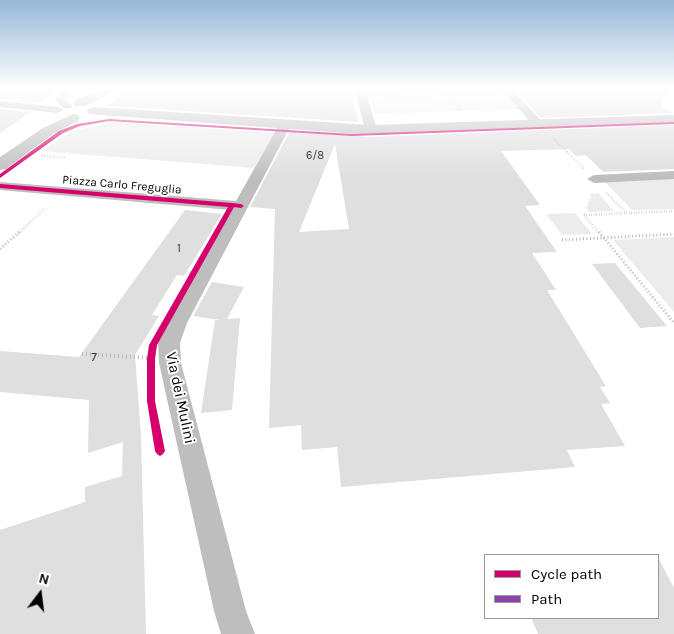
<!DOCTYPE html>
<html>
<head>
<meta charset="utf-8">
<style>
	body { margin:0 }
	#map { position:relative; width:674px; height:634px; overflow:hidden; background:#fff; font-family:Karla,sans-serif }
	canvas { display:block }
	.legend { position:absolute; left:484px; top:554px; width:175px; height:65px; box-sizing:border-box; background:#fff; border:1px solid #999; margin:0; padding:6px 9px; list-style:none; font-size:15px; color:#000 }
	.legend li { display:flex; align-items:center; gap:10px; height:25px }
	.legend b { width:25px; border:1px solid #999 }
	.north { position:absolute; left:15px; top:569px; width:50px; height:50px; -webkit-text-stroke:4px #fff; paint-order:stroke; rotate:15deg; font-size:14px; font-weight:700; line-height:20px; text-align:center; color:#000 }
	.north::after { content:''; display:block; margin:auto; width:18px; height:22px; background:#000; clip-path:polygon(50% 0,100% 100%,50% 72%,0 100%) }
</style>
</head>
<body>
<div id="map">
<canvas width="674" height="634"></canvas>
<ul class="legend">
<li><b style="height:6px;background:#d6006c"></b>Cycle path</li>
<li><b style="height:6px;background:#8e44ad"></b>Path</li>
</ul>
<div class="north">N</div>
</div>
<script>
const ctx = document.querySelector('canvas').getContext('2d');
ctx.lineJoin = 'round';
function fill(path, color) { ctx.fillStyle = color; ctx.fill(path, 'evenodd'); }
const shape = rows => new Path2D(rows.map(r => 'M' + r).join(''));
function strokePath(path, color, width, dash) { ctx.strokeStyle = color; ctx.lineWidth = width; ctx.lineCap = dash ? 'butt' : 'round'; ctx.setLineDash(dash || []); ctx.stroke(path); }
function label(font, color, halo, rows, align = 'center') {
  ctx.font = font + ' Karla,sans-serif'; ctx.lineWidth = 4; ctx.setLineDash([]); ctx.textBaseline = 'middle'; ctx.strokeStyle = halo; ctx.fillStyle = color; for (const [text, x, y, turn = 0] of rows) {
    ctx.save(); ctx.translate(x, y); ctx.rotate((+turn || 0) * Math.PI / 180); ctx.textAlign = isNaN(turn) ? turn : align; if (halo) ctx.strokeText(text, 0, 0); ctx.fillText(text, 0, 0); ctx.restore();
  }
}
fill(shape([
	[367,89,390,89,393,94,501,90,519,109,375,114],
	[114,122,275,133,254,168,41,151,73,131],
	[674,178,674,209,632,210,604,181],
	[598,193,614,211,589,212,585,207,588,207,586,205,589,204,587,202,590,201,588,199,591,199,590,194],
	[575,213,592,234,562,235,546,214],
	[674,237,674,312,613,240]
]), '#ececec');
fill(shape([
	[0,89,59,89,41,103,0,99],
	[128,89,210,91,325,89,325,93,350,93,359,122,108,106],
	[515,89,670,89,661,106,673,113,540,118],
	[0,109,30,112,0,133],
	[674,125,674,169,603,172,586,155,576,156,569,149,501,151,540,205,525,206,557,252,532,253,556,290,547,290,606,386,600,387,610,403,601,404,625,446,567,450,575,467,341,487,337,447,302,450,301,425,269,428,275,209,250,207,290,131,371,137],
	[335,144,349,229,299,232],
	[185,210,222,214,184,276,177,275,152,315,159,316,135,355,141,436,146,634,0,634,0,530,85,502,85,487,122,476,123,442,88,453,89,400,0,392,0,351,79,357],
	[615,263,667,326,640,328,592,264],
	[212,282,244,287,227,319,240,318,232,410,201,413,215,320,220,320,193,316],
	[658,557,674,588,674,634,538,634,531,618,658,618]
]), '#dfdfdf');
strokePath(shape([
	[381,89,385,97,449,95],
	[447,92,461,111],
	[553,138,568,153]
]), '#b9b9b9', 2, [0.5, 1]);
strokePath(shape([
	[567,152,584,169],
	[42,156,66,158],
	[607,193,626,213],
	[584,215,600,234],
	[584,215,674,211],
	[18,234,44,209]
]), '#b9b9b9', 2.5, [0.5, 2]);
strokePath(shape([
	[599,232,674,323],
	[562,240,674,234],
	[0,249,19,232]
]), '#b9b9b9', 3, [1, 2.5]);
strokePath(shape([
	[82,354,150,358]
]), '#b9b9b9', 4, [1, 3]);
fill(shape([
	[62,89,72,89,66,99,72,106,71,108,63,108,55,99,62,89],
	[355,89,365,89,377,130,375,133,371,134,365,130,355,89],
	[501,89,512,89,542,122,544,124,542,126,534,126,501,89],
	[0,101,58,107,63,110,58,113,0,107,0,101],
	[285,122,291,125,187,323,180,343,181,363,246,611,255,634,221,634,214,611,159,363,158,343,167,323,231,210,0,190,0,182,236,201,279,125,285,122],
	[674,171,674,179,594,183,587,179,594,175,674,171]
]), '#bebebe');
fill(shape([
	[102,89,121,89,85,106,75,106,73,103,75,100,102,89],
	[94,107,371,125,674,115,674,123,371,135,89,114,87,111,89,108,94,107],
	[73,114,78,115,80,118,78,121,53,134,6,169,0,170,0,157,43,128,73,114]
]), '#bebebe');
fill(shape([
	[109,119,352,134,674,122,674,124,352,136,109,121,80,126,63,133,0,178,0,174,59,131,77,124,109,119],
	[0,184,232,203,241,204,244,206,241,208,234,207,157,345,155,359,155,401,165,451,163,454,160,456,157,454,155,451,147,401,147,359,149,345,228,207,0,188,0,184]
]), '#d6006c');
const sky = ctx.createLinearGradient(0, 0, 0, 178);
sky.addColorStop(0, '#97b8d8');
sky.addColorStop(0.5, '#fff');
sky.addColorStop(1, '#ffffff00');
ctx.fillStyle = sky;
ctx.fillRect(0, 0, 674, 178);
label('11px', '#383838', null, [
	["6/8",315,156]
]);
label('12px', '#000', '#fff', [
	["Piazza Carlo Freguglia",122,185,5]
]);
label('12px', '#383838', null, [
	["1",179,249],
	["7",94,358]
]);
label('15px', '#000', '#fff', [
	["Via dei Mulini",180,398,78]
]);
</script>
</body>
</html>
